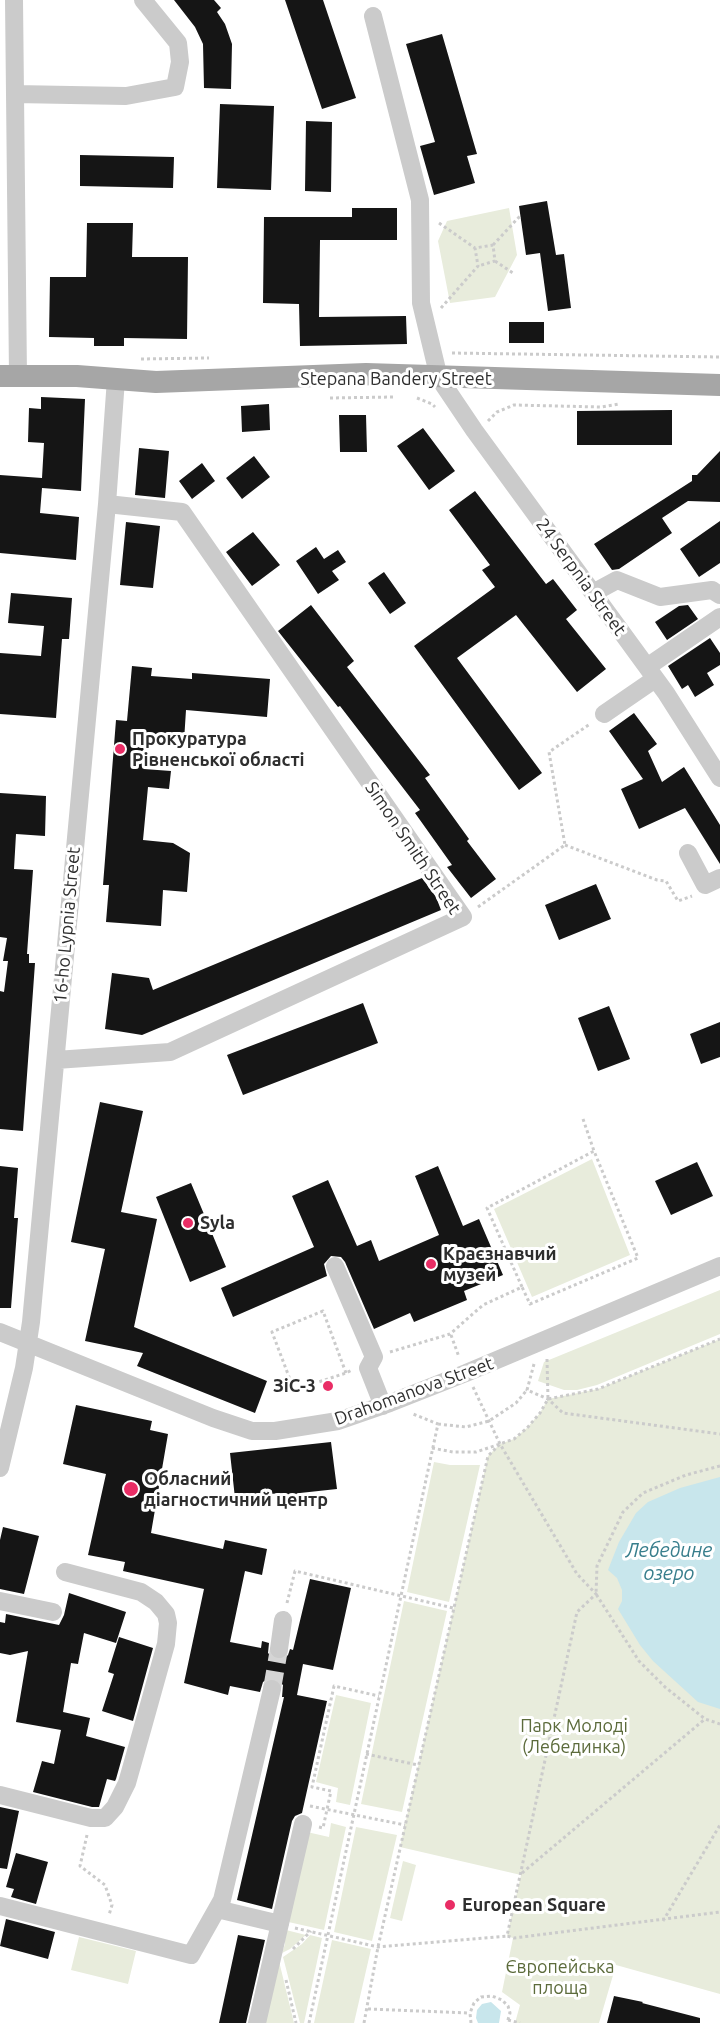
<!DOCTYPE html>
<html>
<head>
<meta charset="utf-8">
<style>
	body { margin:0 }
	canvas { display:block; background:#fff }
</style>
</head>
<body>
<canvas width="720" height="2023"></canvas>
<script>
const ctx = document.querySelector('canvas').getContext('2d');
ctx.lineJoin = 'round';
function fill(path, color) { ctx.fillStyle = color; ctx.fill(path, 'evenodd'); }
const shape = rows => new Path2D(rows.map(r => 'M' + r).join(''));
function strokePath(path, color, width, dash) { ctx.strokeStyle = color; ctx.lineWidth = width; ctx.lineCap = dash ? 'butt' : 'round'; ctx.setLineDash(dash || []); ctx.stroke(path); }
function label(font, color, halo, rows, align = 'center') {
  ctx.font = font + ' Ubuntu,sans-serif'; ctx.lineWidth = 6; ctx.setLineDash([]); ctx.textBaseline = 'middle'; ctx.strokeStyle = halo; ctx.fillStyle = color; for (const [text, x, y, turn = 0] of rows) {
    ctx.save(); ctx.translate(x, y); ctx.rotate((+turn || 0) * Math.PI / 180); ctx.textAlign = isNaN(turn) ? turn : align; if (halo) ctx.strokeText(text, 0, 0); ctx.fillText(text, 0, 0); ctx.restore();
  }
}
fill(shape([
	[509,208,517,255,495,297,450,303,438,241,447,221],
	[592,1159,630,1255,532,1297,494,1209],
	[720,1290,720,1334,597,1385,577,1390,564,1390,538,1381,544,1362],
	[720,1339,720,1994,616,1965,599,2023,515,2023,520,2005,502,1992,513,1938,507,1936,521,1875,400,1847,488,1456,500,1444,514,1439,527,1428,540,1413,548,1399,598,1389],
	[434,1462,450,1465,480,1465,449,1602,407,1592],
	[404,1601,447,1611,402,1812,361,1804],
	[336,1695,371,1703,350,1805,336,1802,338,1788,316,1782],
	[331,1823,346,1827,324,1930,284,1921,307,1832,329,1837],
	[356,1827,397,1835,372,1941,334,1932],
	[403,1861,416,1865,402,1921,390,1918],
	[282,1929,306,1935,290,1949,282,1953,285,1944],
	[310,1935,322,1938,304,2023,300,2023,283,1957,302,1944],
	[79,1937,136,1951,128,1984,71,1970],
	[332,1940,371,1949,354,2023,314,2023],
	[278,1957,294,2023,260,2023]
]), '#e8ecdc');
fill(shape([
	[720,1477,720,1709,698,1702,653,1661,640,1645,618,1609,622,1601,622,1590,617,1578,608,1570,619,1542,636,1513,648,1502,680,1488],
	[491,2002,501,2011,499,2023,478,2023,476,2018,477,2010,482,2004]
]), '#c8e6ec');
fill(shape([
	[174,0,214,0,221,8,217,12,225,24,232,44,231,89,204,88,203,44,195,27],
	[285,0,323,0,356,98,322,109],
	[442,34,477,154,467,156,475,183,434,195,420,146,435,142,406,44],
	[220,104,274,106,271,190,217,188],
	[306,121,332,122,331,192,305,191],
	[80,155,174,157,173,188,80,186],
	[547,201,556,255,564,254,571,308,548,311,540,253,526,255,519,206],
	[352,208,397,208,397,240,320,240,319,317,406,316,407,344,300,346,299,304,263,303,264,217,352,217],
	[87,223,133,223,132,257,188,257,187,339,124,338,124,346,94,346,94,338,49,337,50,277,86,277],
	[509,322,544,322,544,343,509,343],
	[41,397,85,399,81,491,42,488,40,513,79,517,76,560,0,553,0,475,42,478,44,443,28,442,29,408,41,409],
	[269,404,270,430,242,432,241,406],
	[672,410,672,445,577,445,577,411],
	[339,415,366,415,367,452,340,452],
	[423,428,455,471,429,490,397,446],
	[139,448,169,451,165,498,135,495],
	[720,451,720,502,688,501,662,518,672,533,619,569,612,570,594,544,692,481,692,475,697,475],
	[254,456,270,477,242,499,226,478],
	[202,463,215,481,192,499,179,481],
	[475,491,546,584,553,579,577,610,566,619,606,669,577,692,516,615,457,658,542,773,519,790,414,646,495,587,482,570,490,565,449,510],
	[720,521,720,563,699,577,680,549],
	[126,522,160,526,153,588,120,585],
	[253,532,280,565,252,586,226,552],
	[316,547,324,559,338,550,346,562,332,571,339,580,318,594,296,561],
	[384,572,406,603,390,614,368,583],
	[11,593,72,598,69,639,62,639,56,718,0,714,0,653,41,656,44,626,8,623],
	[311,605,354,661,347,667,430,775,425,778,469,839,467,841,496,879,471,898,447,867,452,865,415,813,420,810,340,706,338,707,278,631],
	[688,605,698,619,667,640,655,622,679,606],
	[710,638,720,653,720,665,707,673,714,685,695,697,688,685,682,689,668,666],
	[132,666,152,668,151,676,192,679,192,673,270,679,267,717,186,710,184,741,146,738,144,769,171,771,169,789,148,787,143,840,173,843,190,853,187,892,163,890,161,926,106,922,109,885,103,885,116,720,127,721],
	[634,713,657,744,648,751,662,782,684,767,720,825,720,864,685,808,639,829,621,789,643,779,609,731],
	[0,793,46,796,45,836,16,834,14,869,33,870,27,954,29,954,29,963,35,963,23,1131,0,1129,0,991,4,992,8,961,3,961,7,938,0,937],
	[422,878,436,897,441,910,142,1035,105,1029,112,973,149,978,153,990],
	[596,884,611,919,559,940,545,905],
	[363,1003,378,1043,243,1095,227,1055],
	[609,1006,630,1059,598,1071,578,1018],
	[720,1022,720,1057,701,1064,690,1034],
	[100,1102,143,1111,121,1212,157,1219,134,1327,267,1381,255,1413,137,1366,143,1353,85,1341,105,1249,71,1242],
	[697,1162,713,1196,671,1215,655,1181],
	[0,1166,18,1168,14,1218,18,1218,11,1308,0,1308],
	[438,1166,463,1226,479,1219,503,1275,464,1291,467,1300,414,1322,410,1313,374,1329,345,1262,341,1257,331,1256,324,1264,327,1276,233,1317,221,1288,314,1247,292,1196,328,1180,357,1246,371,1240,379,1261,439,1235,415,1176],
	[191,1183,226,1267,190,1282,156,1197],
	[76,1405,152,1421,150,1430,168,1434,151,1533,223,1549,225,1540,267,1549,262,1575,245,1571,230,1642,261,1648,262,1641,269,1643,268,1653,272,1657,278,1660,284,1659,288,1655,290,1649,293,1650,310,1579,351,1588,333,1670,303,1664,297,1695,327,1701,302,1813,295,1816,292,1821,272,1909,237,1900,284,1697,282,1697,283,1685,275,1678,269,1678,263,1682,260,1692,230,1686,228,1695,184,1683,204,1589,123,1571,125,1562,88,1555,106,1474,63,1464],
	[331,1442,337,1489,300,1493,301,1505,281,1507,280,1493,235,1498,230,1453],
	[3,1527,39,1536,24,1594,0,1589,0,1540],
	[69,1593,126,1612,116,1643,84,1633,78,1664,71,1663,63,1712,90,1718,86,1736,125,1747,116,1779,115,1781,107,1779,99,1807,92,1807,33,1792,42,1761,54,1764,61,1730,16,1722,28,1651,10,1655,0,1653,0,1622,5,1623,6,1614,59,1625,64,1615],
	[119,1637,153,1648,133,1721,102,1711,114,1674,108,1672],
	[0,1807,19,1811,7,1869,0,1868],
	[16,1853,48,1862,36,1904,11,1897,14,1889,6,1887],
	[6,1919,55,1932,48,1959,0,1946],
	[238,1935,265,1940,246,2023,219,2023],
	[614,1996,643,2002,642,2003,700,2018,700,2023,607,2023]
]), '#151515');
strokePath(shape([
	[272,1689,279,1649]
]), '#d5d5d5', 18, [18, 9]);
strokePath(shape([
	[439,223,475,248],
	[493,245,520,216],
	[495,261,513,273],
	[441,308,478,266,475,248,493,245,495,261,478,266],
	[452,353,720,357],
	[141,359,209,358],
	[330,398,393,397],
	[417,398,432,404,435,407],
	[488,421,497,412,514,405,601,407,619,404],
	[565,845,657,880,666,881,678,901,692,896],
	[478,907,565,845,549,752,590,724],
	[583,1119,594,1151],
	[451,1335,459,1357],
	[390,1352,450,1334,483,1305,522,1287,530,1304,638,1258,594,1151,487,1208,522,1287],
	[547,1359,548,1399],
	[534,1364,527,1390,548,1399,563,1413,720,1434],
	[346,1373,323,1311,272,1332,294,1390,346,1373,352,1370],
	[473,1387,500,1444,577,1574,596,1594,577,1612,507,1936,514,1938,720,1912],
	[438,1424,466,1427,489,1421,516,1403,527,1390],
	[432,1448,453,1452,476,1452,500,1444,514,1439,527,1428,540,1413,548,1399,598,1389,720,1339],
	[720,1466,686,1475,643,1493,623,1512,597,1566,596,1594,639,1661,665,1687,705,1719,720,1724],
	[287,1603,295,1571,453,1608],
	[366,1754,418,1765],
	[310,1806,405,1825],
	[319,1827,323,1828,331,1791,312,1787,334,1686,379,1696],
	[87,1835,80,1866,105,1885,112,1905,109,1915],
	[522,1873,705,1719],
	[663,1921,720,1825],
	[295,1928,378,1947,507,1936],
	[293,1949,311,1931],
	[286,1980,296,2023],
	[368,2009,470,2013],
	[508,2020,520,2023],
	[309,2023,438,1424,413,1414],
	[364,2023,378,1947,488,1456,500,1444],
	[471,2023,470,2013,474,2003,481,1997,492,1996,502,2000,508,2006,510,2013,507,2023]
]), '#cbcbcb', 3, [3, 3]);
strokePath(shape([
	[14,0,18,376],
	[373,16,420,200,421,303,439,378,474,430,666,693,720,778],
	[15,94,126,96,175,87,180,62,178,43,143,0],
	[593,593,617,580,660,597,712,590,720,595],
	[647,667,720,617],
	[604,714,655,679],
	[688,853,705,885,720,878],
	[56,1060,170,1052,463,917,182,512,107,504],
	[335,1266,374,1357,368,1368,383,1406],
	[0,1332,213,1418,252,1431,275,1431,338,1421,390,1403,466,1373,720,1266],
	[0,1468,24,1368,31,1322,107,504,116,379],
	[0,1601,53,1612],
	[279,1649,283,1620],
	[0,1795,91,1818,105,1818,115,1807,127,1783,142,1730,166,1644,168,1623,166,1614,156,1602,141,1592,65,1572],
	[0,1906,191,1955,222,1900,272,1689],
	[217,1909,280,1924],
	[257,2023,303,1824]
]), '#cbcbcb', 18);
strokePath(shape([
	[0,376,77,376,156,382,366,374,720,385]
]), '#a6a6a6', 22);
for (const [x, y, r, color] of [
	[120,749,6,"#e92d65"],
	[188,1223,6,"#e92d65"],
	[431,1264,6,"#e92d65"],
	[328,1386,6,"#e92d65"],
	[131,1489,8,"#e92d65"],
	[450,1905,6,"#e92d65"]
]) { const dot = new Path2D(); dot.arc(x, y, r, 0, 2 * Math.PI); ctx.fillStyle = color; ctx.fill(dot); strokePath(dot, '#fff', 2); }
label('18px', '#2e2e2e', '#fff', [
	["Stepana Bandery Street",396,379],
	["24 Serpnia Street",581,577,54],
	["Simon Smith Street",413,848,56],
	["16-ho Lypnia Street",67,925,-85],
	["Drahomanova Street",414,1391,-20]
]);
label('bold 18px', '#2e2e2e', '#fff', [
	["Прокуратура",132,739],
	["Рівненської області",132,760],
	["Syla",200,1223],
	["Краєзнавчий",443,1254],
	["музей",443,1275],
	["ЗіС-3",316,1386,"right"],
	["Обласний",144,1479],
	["діагностичний центр",144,1500],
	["European Square",462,1905]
], 'left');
label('18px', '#5c6b3b', '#fff', [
	["Парк Молоді",574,1726],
	["(Лебединка)",574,1747],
	["Європейська",560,1967],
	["площа",560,1988]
]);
label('italic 20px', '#387e8c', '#fff', [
	["Лебедине",669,1550],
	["озеро",669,1573]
]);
</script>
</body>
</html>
